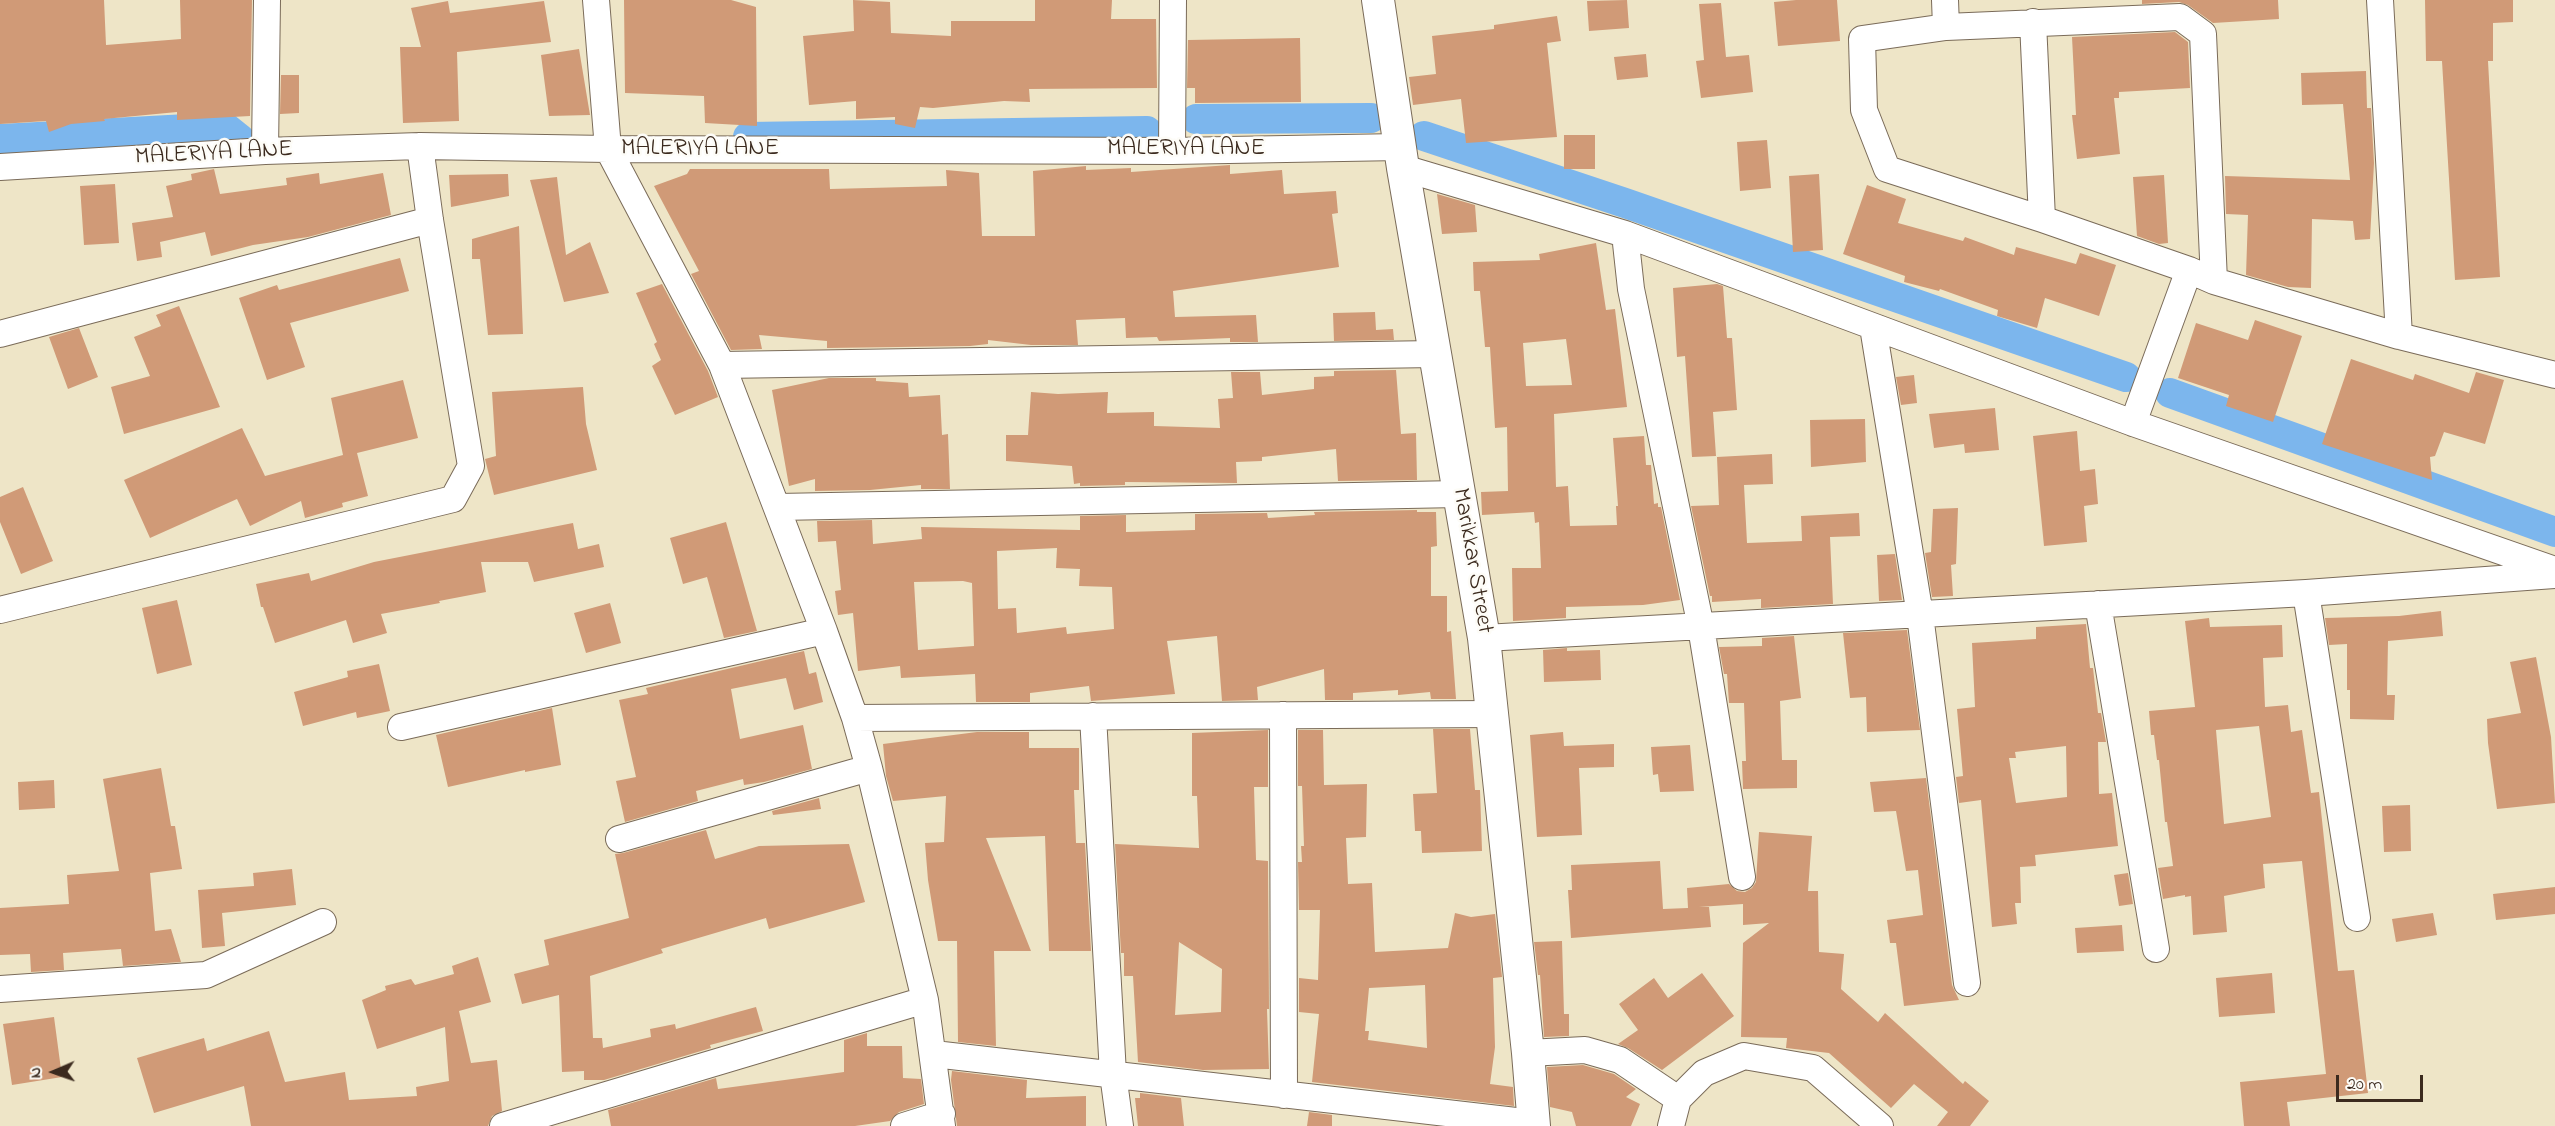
<!DOCTYPE html>
<html>
<head>
<meta charset="utf-8">
<style>
	body { margin:0 }
	#map { position:relative; width:2555px; height:1126px; overflow:hidden; background:#eee5c7; font-family:"Indie Flower",sans-serif }
	canvas { display:block }
	.north { position:absolute; left:24px; top:1042px; width:60px; height:60px; -webkit-text-stroke:4px #fdfcf7; paint-order:stroke; rotate:268deg; font-size:16px; font-weight:700; line-height:24px; text-align:center; color:#3b2a1e }
	.north::after { content:''; display:block; margin:auto; width:21px; height:27px; background:#3b2a1e; clip-path:polygon(50% 0,100% 100%,50% 72%,0 100%) }
	.scale { position:absolute; left:2336px; top:1075px; width:87px; height:27px; box-sizing:border-box; border:3px solid #3b2a1e; border-top:0; padding-left:8px; font-size:18px; line-height:21px; white-space:nowrap; color:#3b2a1e; -webkit-text-stroke:4px #fdfcf7; paint-order:stroke }
</style>
</head>
<body>
<div id="map">
<canvas width="2555" height="1126"></canvas>
<div class="north">N</div>
<div class="scale">20 m</div>
</div>
<script>
const ctx = document.querySelector('canvas').getContext('2d');
ctx.lineJoin = 'round';
const shape = rows => new Path2D(rows.map(r => 'M' + r).join(''));
function strokePath(path, color, width, dash) { ctx.strokeStyle = color; ctx.lineWidth = width; ctx.lineCap = dash ? 'butt' : 'round'; ctx.setLineDash(dash || []); ctx.stroke(path); }
function fill(path, color) { ctx.fillStyle = color; ctx.fill(path, 'evenodd'); }
function label(font, color, halo, rows, align = 'center') {
  ctx.font = font + ' "Indie Flower",sans-serif'; ctx.lineWidth = 5; ctx.setLineDash([]); ctx.textBaseline = 'middle'; ctx.strokeStyle = halo; ctx.fillStyle = color; for (const [text, x, y, turn = 0] of rows) {
    ctx.save(); ctx.translate(x, y); ctx.rotate((+turn || 0) * Math.PI / 180); ctx.textAlign = isNaN(turn) ? turn : align; if (halo) ctx.strokeText(text, 0, 0); ctx.fillText(text, 0, 0); ctx.restore();
  }
}
strokePath(shape([
	[1196,119,1371,118],
	[1424,136,1625,203,2126,377],
	[748,137,1147,131],
	[0,139,225,127,240,139],
	[2170,393,2555,532]
]), '#7cb6ed', 30);
fill(shape([
	[0,0,104,0,106,45,181,39,180,0,252,0,250,116,177,120,177,112,104,119,105,121,71,124,49,132,46,121,0,124],
	[624,0,731,0,756,7,757,126,705,123,704,96,625,93],
	[853,0,890,2,891,33,951,36,951,21,1035,21,1035,0,1112,0,1111,19,1156,19,1157,88,1029,89,1030,102,1004,101,933,108,920,107,915,128,895,124,895,117,856,119,856,101,809,105,803,36,854,31],
	[1627,0,1629,28,1589,31,1587,1],
	[1796,0,1837,0,1840,41,1778,46,1774,2],
	[2142,0,2278,0,2279,19,2213,23,2188,5,2179,2,2142,4],
	[2425,0,2513,0,2513,22,2493,23,2493,61,2488,61,2500,277,2455,280,2442,61,2426,61],
	[448,1,450,13,544,1,551,42,457,52,459,121,403,123,400,47,421,47,411,8],
	[1721,3,1726,57,1749,55,1753,92,1701,98,1696,61,1704,60,1699,4],
	[1557,16,1561,41,1547,43,1557,137,1466,143,1461,99,1413,105,1409,77,1436,74,1432,36,1494,29,1494,25],
	[2175,32,2188,42,2190,88,2119,92,2119,98,2114,98,2120,154,2077,159,2072,115,2076,115,2072,37],
	[1300,38,1301,102,1195,103,1195,88,1187,88,1188,40],
	[579,49,590,115,549,116,541,55],
	[1646,54,1648,77,1617,80,1614,57],
	[2366,71,2367,108,2371,108,2374,163,2370,239,2355,240,2353,221,2312,219,2311,288,2288,287,2246,275,2248,215,2226,214,2225,176,2350,180,2343,104,2302,105,2301,73],
	[281,75,299,75,299,113,280,114],
	[1564,135,1595,135,1595,169,1564,169],
	[1767,140,1771,188,1740,191,1737,142],
	[1230,165,1230,174,1282,170,1284,194,1336,191,1338,213,1332,214,1339,267,1173,291,1175,317,1256,315,1258,342,1230,342,1230,338,1159,341,1157,337,1126,338,1125,318,1076,320,1078,345,1031,345,988,340,988,344,970,346,827,348,827,341,759,335,762,349,731,350,691,274,699,271,654,186,687,174,690,169,829,169,830,189,947,186,946,170,979,173,982,236,1035,236,1033,171,1086,166,1086,170,1131,168,1131,172],
	[214,169,220,194,287,185,286,178,319,173,320,184,383,173,391,215,308,237,253,245,211,256,205,232,160,242,162,257,137,261,132,223,173,217,166,186,192,180,191,174],
	[508,174,509,196,451,207,449,175],
	[1819,174,1823,250,1793,252,1789,176],
	[2164,175,2168,243,2159,244,2137,236,2133,177],
	[557,177,566,255,590,242,609,293,564,302,530,180],
	[115,184,119,243,84,245,80,186],
	[1867,185,1906,199,1898,223,1963,241,1965,237,2014,255,2016,247,2076,264,2080,253,2116,265,2099,316,2045,298,2037,328,1997,316,1998,310,1940,289,1939,291,1904,282,1905,276,1843,254],
	[1437,194,1475,205,1477,232,1442,234],
	[519,226,523,334,488,335,480,259,472,259,472,239],
	[1596,243,1606,310,1615,309,1627,407,1554,414,1556,487,1568,486,1570,526,1617,525,1616,506,1618,506,1613,438,1644,436,1646,465,1651,465,1654,504,1658,503,1658,507,1661,507,1680,600,1643,605,1566,607,1566,618,1513,621,1512,568,1541,568,1539,522,1535,523,1534,512,1482,515,1481,492,1508,491,1507,427,1495,428,1490,347,1485,347,1480,291,1474,291,1473,262,1540,260,1539,254],
	[1566,339,1572,385,1526,386,1523,343],
	[400,258,409,291,290,323,305,367,267,380,239,298,277,285,279,290],
	[662,284,708,371,718,397,675,415,652,366,661,360,654,344,657,342,636,293],
	[1717,284,1723,286,1727,338,1732,338,1737,410,1713,412,1716,456,1692,457,1685,356,1677,357,1673,288],
	[179,306,220,407,124,434,111,387,150,376,134,337,161,326,156,315],
	[1375,312,1376,330,1393,329,1394,340,1334,341,1333,313],
	[2255,320,2302,336,2273,422,2226,406,2229,395,2178,378,2196,323,2248,340],
	[79,328,98,377,68,389,49,337],
	[2351,359,2413,380,2415,374,2469,393,2476,372,2504,380,2485,444,2444,432,2435,456,2430,457,2432,480,2322,444],
	[1396,370,1401,434,1416,433,1417,480,1338,481,1336,449,1262,457,1262,461,1236,462,1237,483,1125,482,1125,485,1080,486,1080,483,1074,484,1072,466,1006,461,1006,435,1028,435,1031,392,1058,394,1108,392,1107,413,1154,412,1154,426,1220,428,1218,399,1233,398,1231,372,1260,372,1262,395,1314,389,1314,377,1334,376,1334,371],
	[1914,375,1917,403,1901,405,1896,377],
	[829,378,876,378,876,381,908,383,909,397,940,395,942,435,948,434,950,489,921,489,921,485,870,490,815,491,815,479,789,486,772,390],
	[403,380,418,438,357,453,368,496,342,503,343,507,305,518,301,501,250,526,237,499,150,538,124,480,242,428,265,476,343,455,331,398],
	[583,387,586,424,597,470,494,495,485,459,496,456,492,392],
	[1995,408,1999,450,1965,453,1964,444,1934,448,1929,414],
	[1865,419,1866,462,1811,467,1810,420],
	[2077,431,2080,471,2095,469,2098,504,2084,506,2087,542,2044,546,2033,436],
	[1772,454,1773,484,1744,485,1747,543,1802,541,1801,516,1859,513,1860,536,1830,537,1833,604,1761,608,1761,599,1712,602,1712,596,1710,596,1691,506,1719,505,1717,457],
	[23,487,53,561,21,574,0,522,0,497],
	[1958,508,1956,564,1951,565,1953,596,1932,597,1925,553,1931,552,1933,509],
	[1417,510,1417,512,1436,512,1437,546,1431,547,1431,596,1447,596,1447,632,1451,631,1456,699,1431,699,1430,692,1398,695,1398,690,1353,693,1353,700,1325,700,1324,669,1257,687,1258,700,1222,701,1217,636,1167,641,1175,694,1091,701,1089,686,1030,693,1030,702,976,702,975,674,901,678,900,666,858,671,853,613,838,615,835,591,841,590,836,541,818,542,817,521,872,520,873,544,922,539,921,527,1080,530,1080,516,1126,515,1126,532,1195,530,1195,514,1267,513,1268,518,1315,515,1314,512],
	[1057,548,1056,568,1080,569,1079,586,1112,587,1114,629,1067,634,1066,627,1017,633,1016,608,998,609,997,551],
	[963,581,972,583,974,646,918,650,914,582],
	[726,522,757,631,724,638,707,577,683,584,670,538],
	[573,523,578,549,599,544,604,567,534,582,528,562,481,562,486,592,439,601,440,603,381,614,387,633,353,643,346,620,275,643,263,607,261,607,256,584,309,573,311,581,374,562],
	[1895,554,1902,600,1879,601,1877,555],
	[177,600,192,665,157,674,142,608],
	[610,603,621,643,586,653,574,613],
	[2441,611,2443,636,2388,641,2387,695,2395,695,2394,720,2350,719,2350,690,2347,690,2347,644,2329,645,2325,618,2399,616],
	[2209,618,2210,627,2282,625,2283,657,2263,658,2265,707,2288,705,2291,732,2302,730,2311,793,2319,792,2338,971,2354,970,2368,1093,2287,1102,2290,1126,2244,1126,2240,1082,2326,1074,2302,861,2263,864,2265,888,2224,896,2227,932,2193,935,2191,896,2185,897,2185,895,2163,899,2158,868,2173,866,2167,822,2165,822,2159,760,2157,760,2154,735,2151,735,2149,711,2195,707,2185,621],
	[2259,726,2271,817,2224,824,2216,730],
	[2086,624,2090,668,2093,668,2098,713,2101,713,2106,742,2098,742,2099,794,2112,793,2118,846,2035,855,2036,866,2020,867,2021,903,2015,903,2017,924,1992,927,1981,800,1959,803,1956,777,1963,776,1957,709,1975,707,1972,643,2036,639,2036,627],
	[2066,746,2067,797,2016,803,2009,758,2016,758,2015,752],
	[1907,630,1920,730,1867,732,1866,697,1850,698,1843,633],
	[1794,636,1801,698,1780,701,1782,760,1797,760,1797,788,1743,789,1742,761,1746,761,1744,703,1729,703,1727,674,1724,674,1719,647,1762,646,1762,638],
	[1567,648,1567,651,1600,650,1601,680,1544,682,1543,650],
	[804,651,809,674,816,672,823,702,794,710,786,678,731,689,740,739,803,725,812,769,764,782,744,785,743,779,696,791,698,801,625,822,616,781,636,777,619,700,648,694,646,688],
	[2536,657,2551,737,2555,803,2497,809,2488,743,2487,719,2521,713,2510,662],
	[379,664,390,711,357,718,356,712,303,726,294,692,348,677,347,671],
	[552,708,561,765,525,772,525,770,448,787,436,735],
	[1433,729,1470,729,1475,790,1480,790,1482,851,1422,853,1421,831,1415,831,1413,794,1437,793],
	[1268,730,1268,787,1254,787,1256,860,1268,861,1269,1009,1267,1009,1269,1069,1203,1070,1138,1062,1133,976,1124,976,1124,953,1121,953,1115,844,1199,848,1197,796,1192,796,1192,733],
	[1179,942,1222,969,1221,1012,1175,1015],
	[1298,730,1323,730,1324,785,1367,784,1366,837,1346,838,1348,884,1372,883,1375,952,1448,948,1455,913,1471,917,1495,914,1502,977,1493,978,1495,1047,1490,1084,1513,1087,1514,1106,1312,1082,1319,1014,1299,1012,1299,978,1318,980,1320,910,1299,910,1298,862,1302,862,1301,846,1304,846,1302,786,1298,786],
	[1425,985,1427,1048,1368,1040,1369,1031,1365,1031,1369,988],
	[977,732,1029,732,1029,748,1079,748,1079,790,1074,790,1076,843,1085,843,1091,951,1049,951,1045,836,986,838,1031,951,994,951,996,1046,958,1042,957,941,938,941,928,880,925,843,944,842,946,796,893,801,886,776,883,744],
	[1563,732,1564,746,1614,744,1614,767,1579,768,1582,835,1537,837,1530,735],
	[1690,745,1694,791,1660,792,1658,774,1653,775,1651,747],
	[161,768,171,826,175,826,182,869,150,873,155,931,171,929,181,962,123,966,121,949,63,953,64,970,31,972,30,954,0,955,0,908,69,904,67,875,119,871,103,779],
	[1926,778,1952,985,1959,1000,1904,1006,1896,943,1890,943,1887,920,1923,915,1918,870,1906,871,1896,811,1874,812,1870,782],
	[54,780,55,808,19,810,18,782],
	[819,798,821,809,773,815,772,811],
	[2410,805,2411,851,2384,852,2382,806],
	[706,830,715,859,759,846,849,844,865,902,769,929,766,918,661,949,663,953,590,976,593,1038,602,1038,603,1048,651,1037,650,1029,675,1024,676,1029,756,1007,763,1031,710,1045,711,1048,604,1080,584,1080,584,1071,562,1072,559,995,522,1004,514,974,549,965,544,940,629,918,615,854,623,853],
	[1759,832,1812,836,1808,891,1818,891,1819,952,1844,954,1841,989,1878,1022,1885,1013,1963,1084,1965,1081,1989,1101,1970,1126,1937,1126,1948,1112,1914,1084,1891,1108,1829,1053,1786,1048,1787,1038,1741,1037,1743,943,1769,923,1743,925,1743,904,1699,907,1709,907,1711,927,1571,938,1568,890,1572,890,1571,865,1660,861,1663,909,1688,908,1687,888,1729,884,1737,891,1745,892,1752,888,1756,882],
	[292,869,296,905,222,913,225,946,202,948,198,890,254,886,253,873],
	[2128,873,2133,904,2119,906,2114,875],
	[2555,887,2555,914,2496,920,2493,894],
	[2433,913,2437,935,2396,942,2392,919],
	[2122,925,2124,951,2077,953,2075,928],
	[1562,941,1564,1014,1569,1014,1569,1036,1544,1037,1540,975,1538,975,1534,942],
	[478,957,491,1002,459,1011,471,1063,497,1060,502,1111,492,1116,488,1126,251,1126,244,1086,154,1113,137,1058,204,1038,207,1051,269,1031,285,1082,345,1072,349,1100,417,1096,416,1087,449,1081,445,1027,377,1049,362,1000,386,990,385,986,411,979,415,985,454,974,452,966],
	[1702,973,1734,1016,1662,1070,1628,1048,1618,1044,1638,1030,1619,1004,1654,978,1668,998],
	[2272,973,2275,1013,2219,1017,2216,978],
	[54,1017,62,1077,12,1085,3,1024],
	[867,1033,867,1046,902,1046,903,1078,921,1079,924,1104,899,1112,890,1121,855,1126,611,1126,608,1110,716,1078,718,1089,844,1072,844,1040],
	[1583,1065,1614,1074,1636,1089,1626,1097,1640,1104,1631,1126,1576,1126,1572,1112,1550,1107,1547,1067],
	[952,1071,1027,1080,1026,1098,1086,1096,1086,1126,957,1126,951,1080],
	[1140,1093,1181,1098,1184,1126,1138,1126,1135,1098,1140,1098],
	[1309,1112,1332,1115,1332,1126,1307,1126]
]), '#d09a77');
const minor = shape([
	[596,0,608,149,722,365,824,631,855,718,869,768,925,1000,942,1126],
	[1945,0,1946,27],
	[2380,0,2399,336],
	[2033,22,2042,219],
	[265,151,267,0],
	[1172,151,1173,0],
	[0,167,265,151,420,146,608,149,1172,151,1400,147],
	[1403,168,1625,234,2133,423,2555,570],
	[1625,234,1631,289,1701,627,1742,877],
	[2214,281,2203,34,2180,17,1946,27,1862,39,1864,110,1887,169,2042,219,2189,270,2214,281,2399,336,2555,375],
	[1873,327,1920,615,1967,983],
	[0,334,430,220],
	[722,365,1435,354],
	[2133,423,2189,270],
	[778,507,1459,494],
	[2306,593,2357,918],
	[2098,604,2156,949],
	[0,610,453,499,471,466,430,220,420,146],
	[1484,638,2306,593,2555,575],
	[1283,715,1284,1095],
	[1093,716,1113,1074,1120,1126],
	[855,718,1492,714],
	[401,727,824,631],
	[619,839,869,768],
	[0,989,206,975,323,922],
	[1528,1053,1585,1050,1620,1060,1678,1099],
	[934,1054,1533,1123],
	[503,1126,925,1000],
	[904,1126,942,1114],
	[1671,1126,1678,1099,1704,1073,1744,1056,1813,1068,1880,1126]
]);
const tertiary = shape([
	[1378,0,1403,168,1484,638,1528,1053,1534,1126]
]);
strokePath(minor, '#7a6b59', 28);
strokePath(tertiary, '#7a6b59', 34);
strokePath(minor, '#fff', 26);
strokePath(tertiary, '#fff', 32);
label('24px', '#3b2a1e', '#fdfcf7', [
	["MALERIYA LANE",700,150],
	["MALERIYA LANE",1186,150],
	["MALERIYA LANE",214,155,-3],
	["Marikkar Street",1471,561,80]
]);
</script>
</body>
</html>
